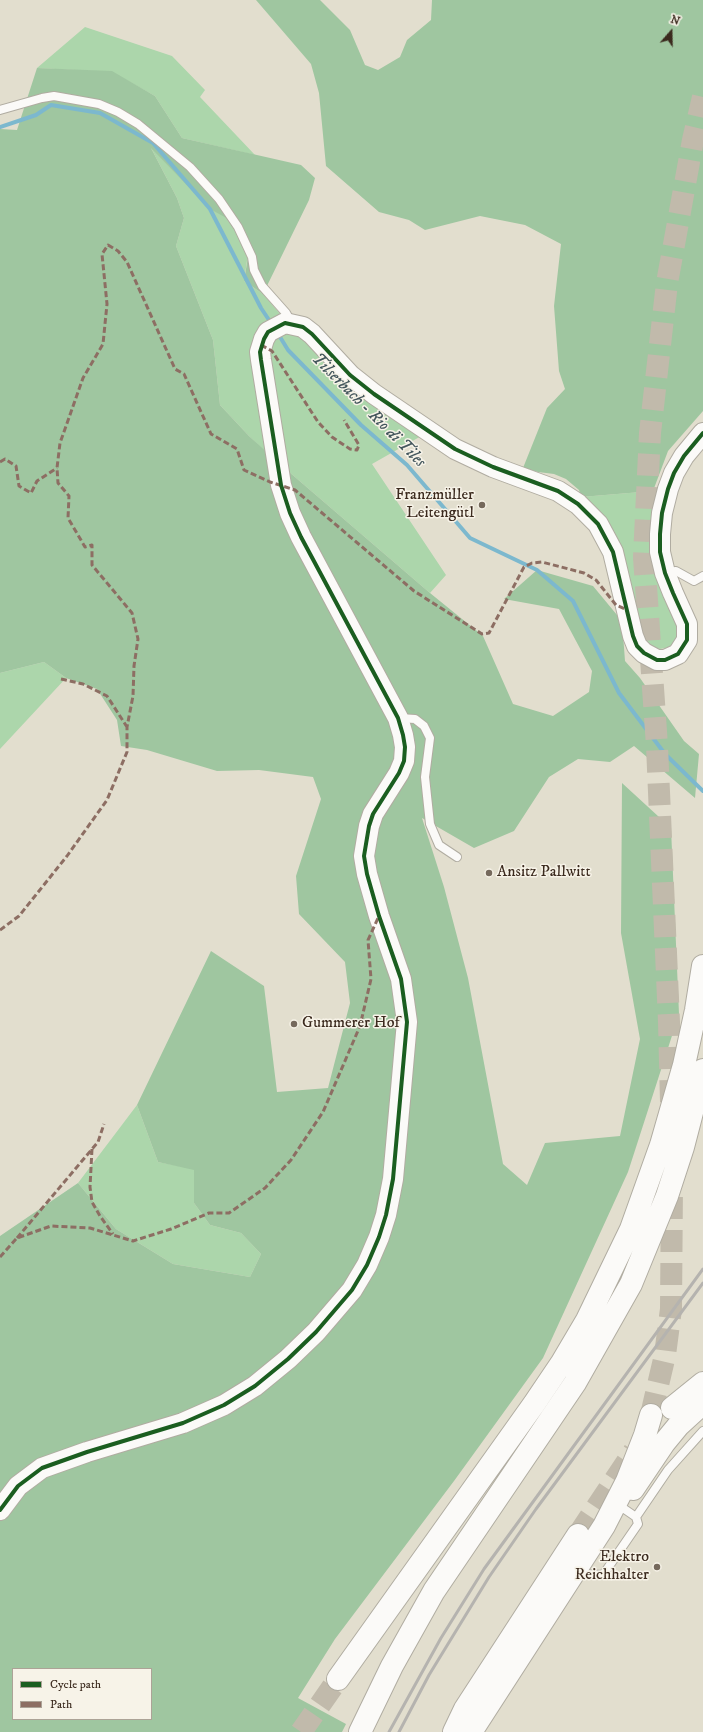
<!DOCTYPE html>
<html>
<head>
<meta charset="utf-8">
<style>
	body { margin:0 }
	#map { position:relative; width:703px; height:1732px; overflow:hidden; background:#e2dece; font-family:"IM FELL DW Pica",serif }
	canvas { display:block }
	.legend { position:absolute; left:12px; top:1668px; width:140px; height:52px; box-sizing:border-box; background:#f7f3e8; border:1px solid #aca397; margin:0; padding:5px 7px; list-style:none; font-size:12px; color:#3b2a1e }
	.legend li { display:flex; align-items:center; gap:8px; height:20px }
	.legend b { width:20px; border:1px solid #aca397 }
	.north { position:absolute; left:651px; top:12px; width:40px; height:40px; -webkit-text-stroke:3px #f7f3e8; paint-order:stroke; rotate:20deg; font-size:11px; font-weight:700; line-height:16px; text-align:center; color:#3b2a1e }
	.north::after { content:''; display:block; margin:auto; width:14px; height:18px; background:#3b2a1e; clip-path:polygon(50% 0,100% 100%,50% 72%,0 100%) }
</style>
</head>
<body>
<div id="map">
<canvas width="703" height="1732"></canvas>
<ul class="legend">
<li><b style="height:5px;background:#1b5e20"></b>Cycle path</li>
<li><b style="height:5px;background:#8d6e63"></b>Path</li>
</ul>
<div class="north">N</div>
</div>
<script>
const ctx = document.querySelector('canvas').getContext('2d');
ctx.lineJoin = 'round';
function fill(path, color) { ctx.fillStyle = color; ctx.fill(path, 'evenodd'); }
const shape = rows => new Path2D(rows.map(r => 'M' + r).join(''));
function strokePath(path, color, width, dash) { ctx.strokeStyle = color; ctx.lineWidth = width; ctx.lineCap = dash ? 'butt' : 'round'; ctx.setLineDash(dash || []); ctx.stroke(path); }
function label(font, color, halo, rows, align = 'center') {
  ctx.font = font + ' "IM FELL DW Pica",serif'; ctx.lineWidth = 3; ctx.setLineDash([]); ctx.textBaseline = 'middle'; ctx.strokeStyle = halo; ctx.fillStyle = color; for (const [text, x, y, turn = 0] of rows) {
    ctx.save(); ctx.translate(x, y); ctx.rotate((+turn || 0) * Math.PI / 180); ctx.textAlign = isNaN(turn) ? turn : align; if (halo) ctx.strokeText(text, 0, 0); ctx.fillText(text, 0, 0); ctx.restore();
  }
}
fill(shape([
	[85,27,172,56,205,90,200,97,255,155,182,138,155,96,112,72,37,68],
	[150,146,179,176,232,221,248,254,244,281,263,294,281,315,252,352,265,451,249,436,220,405,213,340,176,246,184,218,177,198],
	[289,331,300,333,423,435,372,464,446,575,430,593,288,471,269,349,274,341,280,335],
	[653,491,652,526,678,624,679,634,676,642,670,647,660,649,653,647,647,642,641,632,581,497],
	[44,662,66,678,0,749,0,673],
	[137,1105,158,1162,195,1169,194,1203,210,1225,241,1233,261,1254,250,1277,173,1264,116,1229,78,1183]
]), '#acd6ab');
fill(shape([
	[256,0,320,0,350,30,365,65,378,70,400,57,407,40,431,20,432,0,703,0,703,411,668,451,653,491,581,497,579,490,566,479,554,474,538,472,523,468,547,408,565,389,559,371,554,306,561,244,525,225,480,216,425,230,409,220,379,212,326,166,319,93,311,64],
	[37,68,112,71,155,96,182,138,301,165,315,178,309,200,263,294,244,281,250,245,240,223,232,221,210,209,151,148,177,198,184,218,176,246,213,340,220,405,249,436,288,471,430,593,483,636,513,704,553,716,589,692,592,671,559,609,504,599,537,570,593,586,622,621,625,661,640,678,684,741,699,754,695,798,634,746,610,762,578,759,549,777,514,831,474,848,422,818,444,887,468,978,503,1164,527,1185,545,1143,620,1136,640,1039,621,933,622,783,671,828,679,1014,628,1172,543,1358,454,1481,335,1639,298,1698,346,1724,342,1732,0,1732,0,1236,78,1183,116,1229,173,1264,250,1277,261,1254,241,1233,210,1225,194,1203,194,1170,158,1162,137,1105,211,951,264,986,277,1092,328,1088,350,1003,345,962,299,914,296,876,321,799,313,777,259,770,217,771,147,750,121,746,117,720,97,689,66,678,44,662,0,673,0,129,17,130],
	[13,1669,151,1669,151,1719,13,1719]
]), '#9fc6a0');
strokePath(shape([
	[0,127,36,115,51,105,100,113,153,143,210,209,261,308,271,323],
	[277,332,288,350,361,425,407,465,470,538,537,570,573,601,619,693,665,754,703,791]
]), '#7cb8ce', 4);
strokePath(shape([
	[671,1102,669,1022,657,746,644,557,650,433,667,283,693,140,703,97],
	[651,1415,665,1355,671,1309,672,1184],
	[578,1535,634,1451]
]), '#c1baab', 22, [22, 11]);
strokePath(shape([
	[301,1732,338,1679]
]), '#c1baab', 22, [22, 11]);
const service = shape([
	[0,110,42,98,54,96,99,104,118,112,138,124,190,167,219,199,238,227,252,257,254,270,262,286,286,313,291,322],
	[666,572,676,571,694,581,703,576],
	[399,718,415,719,424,726,430,738,425,777,430,824,439,845,457,857],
	[636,1517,668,1470,703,1431],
	[577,1569,586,1574,603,1575,638,1524,636,1517,620,1506]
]);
const tertiary = shape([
	[0,1510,18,1486,42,1468,87,1452,183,1423,224,1405,255,1386,288,1359,316,1332,352,1290,367,1265,379,1237,386,1215,393,1179,407,1022,401,979,379,916,367,874,364,856,369,826,373,814,399,773,404,761,405,747,403,735,398,718,301,537,290,513,281,485,261,360,260,352,264,339,268,332,285,323,303,327,312,334,350,375,374,394,455,449,493,467,558,491,578,504,598,524,613,552,633,636,637,646,644,653,657,660,665,660,678,654,687,640,687,624,673,593,665,573,660,552,660,534,662,513,668,489,674,473,684,456,703,433]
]);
const primary = shape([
	[672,1408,703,1383],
	[633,1489,664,1443,678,1426,703,1403],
	[454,1732,465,1709,578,1535],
	[471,1732,604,1526,627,1481,645,1435,651,1415]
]);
const motorway = shape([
	[338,1679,534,1404,561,1364,587,1320,631,1229,661,1145,684,1065,696,1010,703,966],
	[360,1732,392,1666,434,1591,575,1383,631,1284,667,1196,683,1147,703,1070]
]);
strokePath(service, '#b0aca1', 10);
strokePath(tertiary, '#b0aca1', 22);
strokePath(primary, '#b0aca1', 24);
strokePath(motorway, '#b0aca1', 24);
strokePath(service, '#fbfaf8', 8);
strokePath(tertiary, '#fbfaf8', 20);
strokePath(primary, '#fbfaf8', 22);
strokePath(motorway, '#fbfaf8', 22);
strokePath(shape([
	[389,1732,441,1638,484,1569,703,1269],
	[399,1732,429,1675,489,1577,536,1509,703,1283]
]), '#b5b3af', 3);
strokePath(shape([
	[261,345,272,351,318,422,332,437,350,449,357,450,359,445,344,420],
	[0,462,5,459,16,466,19,486,31,493,37,481,57,468],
	[61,679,83,684,107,696,127,727],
	[0,930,19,916,67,856,107,800,127,752,127,727,133,696,134,666,138,639,132,613,92,565,92,545,85,547,68,518,69,496,58,483,57,468,60,443,83,378,103,344,107,304,102,254,108,245,118,251,127,262,175,369,184,374,211,434,237,449,244,470,270,482,295,490,414,591,482,634,489,633,524,567,532,563,542,562,584,573,596,580,616,605,627,610],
	[92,1149,90,1187,92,1202,100,1216,113,1234],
	[17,1238,98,1142,104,1124],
	[0,1257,17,1238,51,1226,90,1228,133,1241,171,1229,209,1213,229,1213,265,1188,291,1160,323,1112,360,1026,371,979,368,940,379,916]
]), '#8d6e63', 3, [6, 3]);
strokePath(shape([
	[0,1510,18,1486,42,1468,87,1452,183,1423,224,1405,255,1386,288,1359,316,1332,352,1290,367,1265,379,1237,386,1215,393,1179,407,1022,401,979,379,916,367,874,364,856,369,826,373,814,399,773,404,761,405,747,403,735,398,718,301,537,290,513,281,485,261,360,260,352,264,339,268,332,285,323,303,327,312,334,350,375,374,394,455,449,493,467,558,491,578,504,598,524,613,552,633,636,637,646,644,653,657,660,665,660,678,654,687,640,687,624,673,593,665,573,660,552,660,534,662,513,668,489,674,473,684,456,703,433]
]), '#1b5e20', 4);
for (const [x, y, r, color] of [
	[482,505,4,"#75695c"],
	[489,873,4,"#75695c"],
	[294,1024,4,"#75695c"],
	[657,1567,4,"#75695c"]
]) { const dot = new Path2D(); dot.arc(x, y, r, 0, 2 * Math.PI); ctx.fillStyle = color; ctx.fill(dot); strokePath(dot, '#f7f3e8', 1.5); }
label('16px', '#3b2a1e', '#f7f3e8', [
	["Franzmüller",474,496],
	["Leitengütl",474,514],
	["Ansitz Pallwitt",497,873,"left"],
	["Gummerer Hof",302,1024,"left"],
	["Elektro",649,1558],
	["Reichhalter",649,1576]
], 'right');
label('italic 17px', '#43565c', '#f7f3e8', [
	["Tilserbach - Rio di Tiles",368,411,45]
]);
</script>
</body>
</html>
